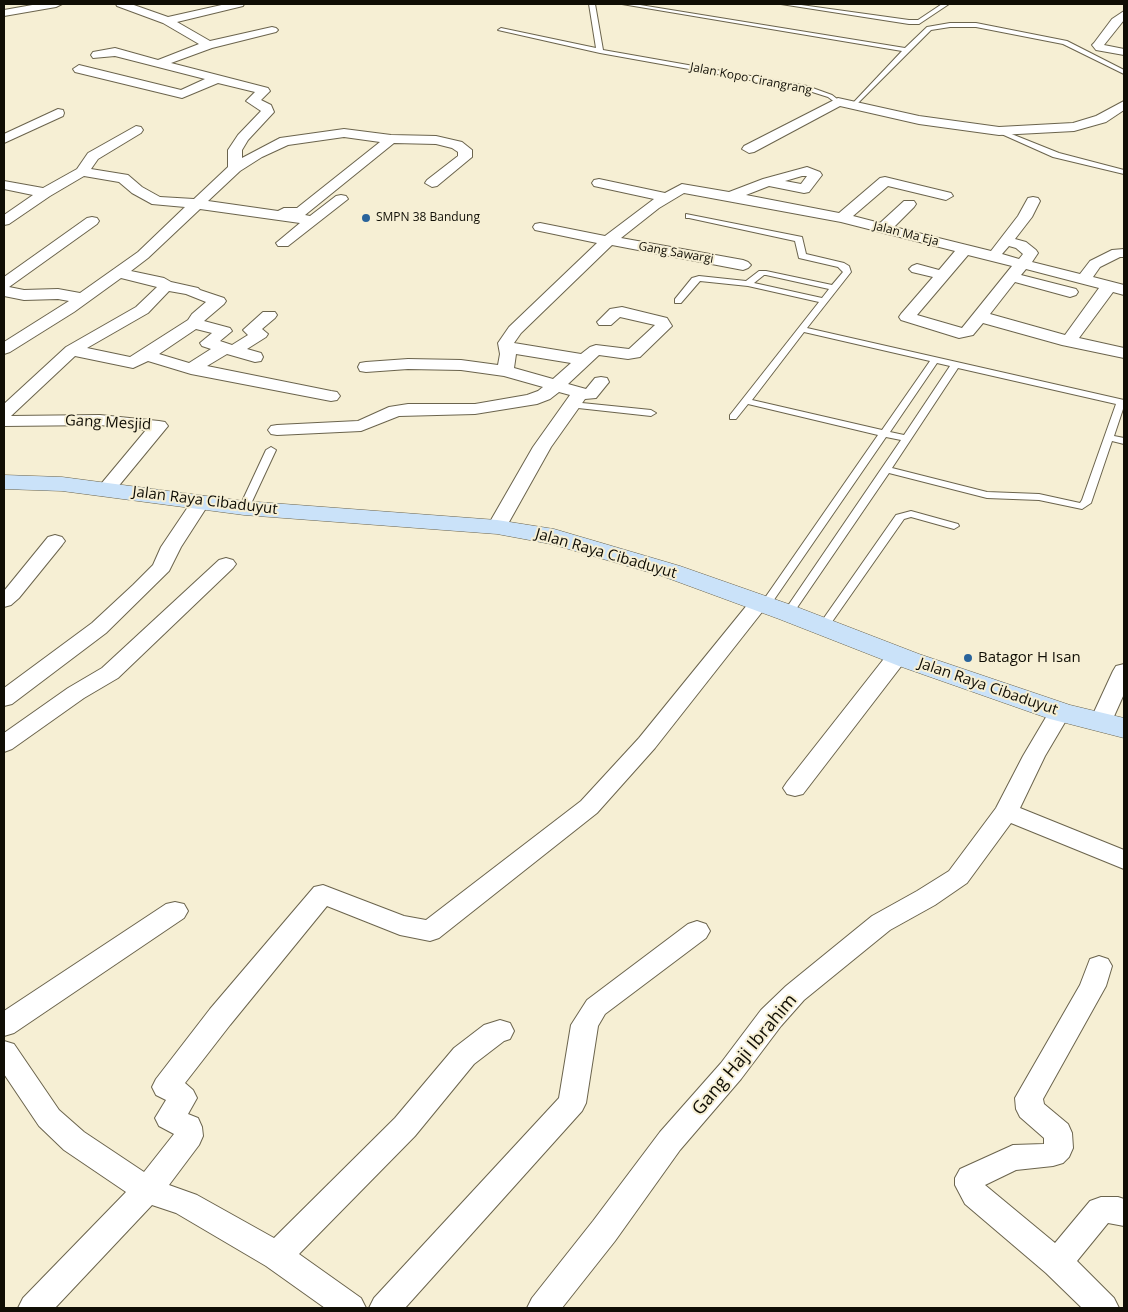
<!DOCTYPE html>
<html>
<head>
<meta charset="utf-8">
<style>
	body { margin:0 }
	#map { position:relative; width:1128px; height:1312px; overflow:hidden; background:#f6efd4; font-family:"Open Sans",sans-serif }
	canvas { display:block }
	.frame { position:absolute; inset:0; border:5px solid #100e05; pointer-events:none }
</style>
</head>
<body>
<div id="map">
<canvas width="1128" height="1312"></canvas>
<div class="frame"></div>
</div>
<script>
const ctx = document.querySelector('canvas').getContext('2d');
ctx.lineJoin = 'round';
const shape = rows => new Path2D(rows.map(r => 'M' + r).join(''));
function strokePath(path, color, width, dash) { ctx.strokeStyle = color; ctx.lineWidth = width; ctx.lineCap = dash ? 'butt' : 'round'; ctx.setLineDash(dash || []); ctx.stroke(path); }
function fill(path, color) { ctx.fillStyle = color; ctx.fill(path, 'evenodd'); }
function label(font, color, halo, rows, align = 'center') {
  ctx.font = font + ' "Open Sans",sans-serif'; ctx.lineWidth = 4; ctx.setLineDash([]); ctx.textBaseline = 'middle'; ctx.strokeStyle = halo; ctx.fillStyle = color; for (const [text, x, y, turn = 0] of rows) {
    ctx.save(); ctx.translate(x, y); ctx.rotate((+turn || 0) * Math.PI / 180); ctx.textAlign = isNaN(turn) ? turn : align; if (halo) ctx.strokeText(text, 0, 0); ctx.fillText(text, 0, 0); ctx.restore();
  }
}
const service = shape([
	[589,4,595,4,603,50,807,86,832,95,841,102,836,103,828,97,806,90,600,53,498,30,501,28,596,48,589,4],
	[622,4,634,4,905,48,927,27,950,23,976,23,1067,41,1124,70,1124,74,1063,44,976,27,950,27,931,30,855,106,853,105,853,103,902,51,622,4],
	[781,4,794,4,909,20,918,20,942,4,949,4,919,24,909,24,781,4],
	[999,129,1059,153,1124,170,1124,174,1053,157,997,132,996,131,999,129],
	[686,214,802,237,806,254,844,263,849,266,851,272,807,328,1124,400,1124,406,1114,436,1124,438,1124,444,1112,441,1091,503,1082,509,1039,500,987,498,889,473,792,615,784,615,783,613,901,440,886,437,769,607,761,607,760,605,878,435,748,404,736,419,730,419,730,415,819,302,748,286,700,281,681,303,675,303,675,299,692,278,699,276,746,281,759,271,766,271,832,285,843,272,838,267,799,258,795,241,689,218,686,218,686,214],
	[764,275,766,275,829,289,822,298,754,283,764,275],
	[804,332,930,361,882,430,752,400,804,332],
	[937,363,950,366,904,435,890,432,937,363],
	[958,368,1116,404,1082,500,1080,503,1039,494,987,492,892,468,958,368],
	[572,402,651,410,656,413,651,416,569,407,569,403,572,402],
	[271,447,276,450,249,508,248,510,240,510,239,508,266,450,271,447],
	[911,511,958,524,959,526,954,529,911,517,904,519,827,629,819,629,817,627,819,625,896,515,911,511]
]);
const minor = shape([
	[38,4,62,4,56,7,4,16,4,10,38,4],
	[116,4,131,4,168,17,226,4,244,4,243,6,177,22,210,41,272,27,276,28,278,30,276,32,212,48,171,63,268,88,270,91,261,100,271,105,274,112,248,140,242,150,242,158,280,138,344,129,391,135,436,136,462,142,472,150,472,157,437,186,432,187,425,183,427,180,458,156,458,152,452,148,436,144,394,143,305,215,310,216,336,196,341,195,346,196,348,199,288,246,278,246,276,243,300,223,200,209,148,258,131,271,164,278,171,282,198,288,200,290,224,298,226,301,224,304,204,321,230,328,232,331,220,341,232,345,248,335,243,330,263,312,275,312,277,315,275,318,262,329,268,334,266,337,247,349,261,353,263,357,261,361,255,362,227,354,207,366,331,391,337,392,340,396,337,400,331,401,191,374,148,361,133,368,75,356,11,416,100,415,159,421,165,422,168,426,112,494,105,496,98,494,96,490,146,430,100,425,4,426,4,404,66,347,136,307,157,287,121,278,74,312,10,352,4,354,4,342,69,301,58,299,24,300,4,296,4,277,87,218,92,217,97,218,99,221,97,224,9,287,24,290,58,289,80,293,138,252,185,207,152,204,132,193,119,182,84,176,50,196,9,224,4,225,4,215,33,195,4,189,4,181,43,188,77,169,88,153,136,126,141,127,143,130,141,133,98,159,91,169,128,175,142,187,160,197,194,199,228,167,228,150,238,135,261,111,246,101,255,92,218,83,182,98,75,72,73,69,79,65,181,90,205,79,115,56,93,58,91,55,93,52,115,48,158,60,199,44,163,23,117,6,116,4],
	[344,137,380,142,297,208,284,208,278,211,208,201,240,171,262,157,288,145,344,137],
	[169,291,186,294,206,302,192,314,188,320,130,357,87,348,148,313,169,291],
	[196,329,212,333,200,343,202,346,211,349,189,363,159,354,196,329],
	[1124,11,1124,20,1104,45,1124,49,1124,55,1096,50,1092,45,1094,43,1112,19,1124,11],
	[838,98,919,116,999,127,1073,123,1096,116,1124,101,1124,110,1106,122,1074,131,999,135,919,124,840,106,754,152,749,153,742,149,744,146,838,98],
	[58,109,63,110,64,113,63,116,4,143,4,134,58,109],
	[807,167,820,172,822,175,809,192,804,193,769,186,746,195,839,213,880,178,885,177,951,193,953,196,946,200,888,186,853,216,880,223,904,201,914,201,916,204,914,207,894,227,991,251,1018,216,1028,198,1033,197,1038,198,1040,201,1032,217,1015,239,1026,242,1036,250,1038,253,1032,262,1080,274,1090,261,1112,250,1124,249,1124,257,1120,257,1100,267,1093,277,1124,285,1124,295,1113,292,1079,338,1124,348,1124,358,1062,345,983,323,973,335,959,338,901,320,899,317,901,314,933,277,912,272,909,269,912,266,917,264,939,270,955,251,841,222,684,193,659,208,621,238,743,260,748,262,751,265,748,268,743,270,612,245,521,333,514,343,581,354,590,347,596,345,629,349,655,325,620,317,611,325,599,325,597,322,610,309,622,307,667,318,672,326,640,357,628,359,599,355,568,384,586,389,595,378,601,377,607,378,609,382,596,398,585,399,551,447,504,531,497,533,490,531,487,527,533,447,570,395,559,392,550,399,537,404,475,414,399,416,361,431,277,435,271,434,268,430,271,426,277,425,358,421,389,407,408,404,475,404,527,395,538,391,543,387,504,376,461,370,408,369,366,372,360,371,358,367,360,363,366,362,408,359,461,360,498,365,500,354,498,343,509,327,597,243,535,230,533,227,535,224,540,223,605,236,654,199,594,186,592,183,594,180,599,179,665,193,682,184,729,192,763,179,807,167],
	[802,176,807,176,801,184,785,181,802,176],
	[1009,246,1016,248,1023,254,1019,259,1002,254,1009,246],
	[968,255,1012,266,962,328,917,315,968,255],
	[1026,269,1099,288,1065,335,990,314,1015,282,1070,297,1076,295,1078,292,1076,289,1021,275,1026,269],
	[516,354,571,363,553,379,514,368,516,354],
	[201,496,208,498,210,502,181,547,169,571,106,633,12,704,4,706,4,688,92,623,133,585,153,565,161,547,194,498,201,496],
	[55,535,62,537,65,541,62,545,19,598,11,605,4,607,4,591,48,537,55,535],
	[226,558,233,560,236,564,233,568,118,678,84,698,12,749,4,752,4,733,68,688,102,668,219,560,226,558],
	[759,597,766,599,769,603,766,607,655,748,597,813,439,938,430,941,400,935,327,906,230,1025,185,1083,193,1090,197,1098,188,1114,198,1118,202,1127,203,1136,199,1145,169,1185,197,1195,274,1238,395,1118,454,1048,484,1025,500,1020,510,1023,514,1031,510,1039,504,1041,474,1064,415,1136,299,1254,361,1298,366,1308,325,1308,266,1266,176,1213,152,1205,55,1308,18,1308,23,1298,126,1192,64,1150,39,1126,4,1074,4,1041,14,1044,59,1110,84,1132,144,1172,174,1134,159,1126,155,1118,166,1100,156,1095,152,1087,156,1079,210,1009,314,887,323,885,404,916,426,920,581,801,639,738,752,599,759,597],
	[898,649,906,651,909,656,803,794,795,796,787,794,783,788,787,782,890,651,898,649],
	[1124,664,1124,694,1111,723,1108,728,1100,730,1092,728,1089,723,1113,671,1116,666,1124,664],
	[1060,705,1068,707,1071,712,1045,756,1020,808,1124,850,1124,869,1011,823,967,883,935,905,890,930,804,1000,781,1026,741,1079,680,1150,615,1241,562,1308,527,1308,532,1298,593,1221,660,1132,721,1063,761,1010,786,986,872,916,917,891,949,871,996,808,1023,756,1052,707,1060,705],
	[175,902,184,904,188,911,184,918,14,1033,4,1036,4,1011,166,904,175,902],
	[697,921,706,924,710,931,706,938,605,1014,598,1026,586,1103,582,1111,405,1308,369,1308,374,1298,559,1098,571,1025,587,1000,688,924,697,921],
	[1099,956,1108,959,1112,966,1106,986,1043,1099,1044,1104,1068,1124,1072,1133,1073,1148,1069,1157,1063,1163,1053,1166,1016,1170,985,1185,1055,1243,1090,1201,1101,1197,1118,1197,1124,1199,1124,1226,1108,1223,1077,1261,1114,1298,1119,1308,1082,1308,1046,1273,965,1204,955,1185,955,1178,960,1169,1013,1145,1044,1144,1044,1138,1020,1117,1016,1109,1015,1098,1080,985,1090,959,1099,956]
]);
const secondary = shape([
	[4,475,62,477,244,501,497,520,554,529,680,566,797,607,919,654,1070,705,1124,718,1124,738,1050,719,899,666,779,619,662,576,551,544,497,534,244,515,62,491,4,489,4,475]
]);
strokePath(service, '#6b644d', 2);
strokePath(minor, '#6b644d', 2);
strokePath(secondary, '#6b644d', 1);
fill(service, '#fff');
fill(minor, '#fff');
fill(secondary, '#cae2f9');
for (const [x, y, r, color] of [
	[366,218,5,"#29639b"],
	[968,658,5,"#29639b"]
]) { const dot = new Path2D(); dot.arc(x, y, r, 0, 2 * Math.PI); ctx.fillStyle = color; ctx.fill(dot); strokePath(dot, '#f6efd4', 2); }
label('12px', '#100e05', '#f6efd4', [
	["Jalan Kopo Cirangrang",751,79,11],
	["Jalan Ma Eja",906,234,14],
	["Gang Sawargi",676,253,10]
]);
label('12px', '#100e05', '#f6efd4', [
	["SMPN 38 Bandung",376,218]
], 'left');
label('15px', '#100e05', '#f6efd4', [
	["Gang Mesjid",108,423,3],
	["Jalan Raya Cibaduyut",205,501,7],
	["Jalan Raya Cibaduyut",606,554,16],
	["Jalan Raya Cibaduyut",988,687,19]
]);
label('15px', '#100e05', '#f6efd4', [
	["Batagor H Isan",978,658]
], 'left');
label('18px', '#100e05', '#f6efd4', [
	["Gang Haji Ibrahim",745,1055,-50]
]);
</script>
</body>
</html>
